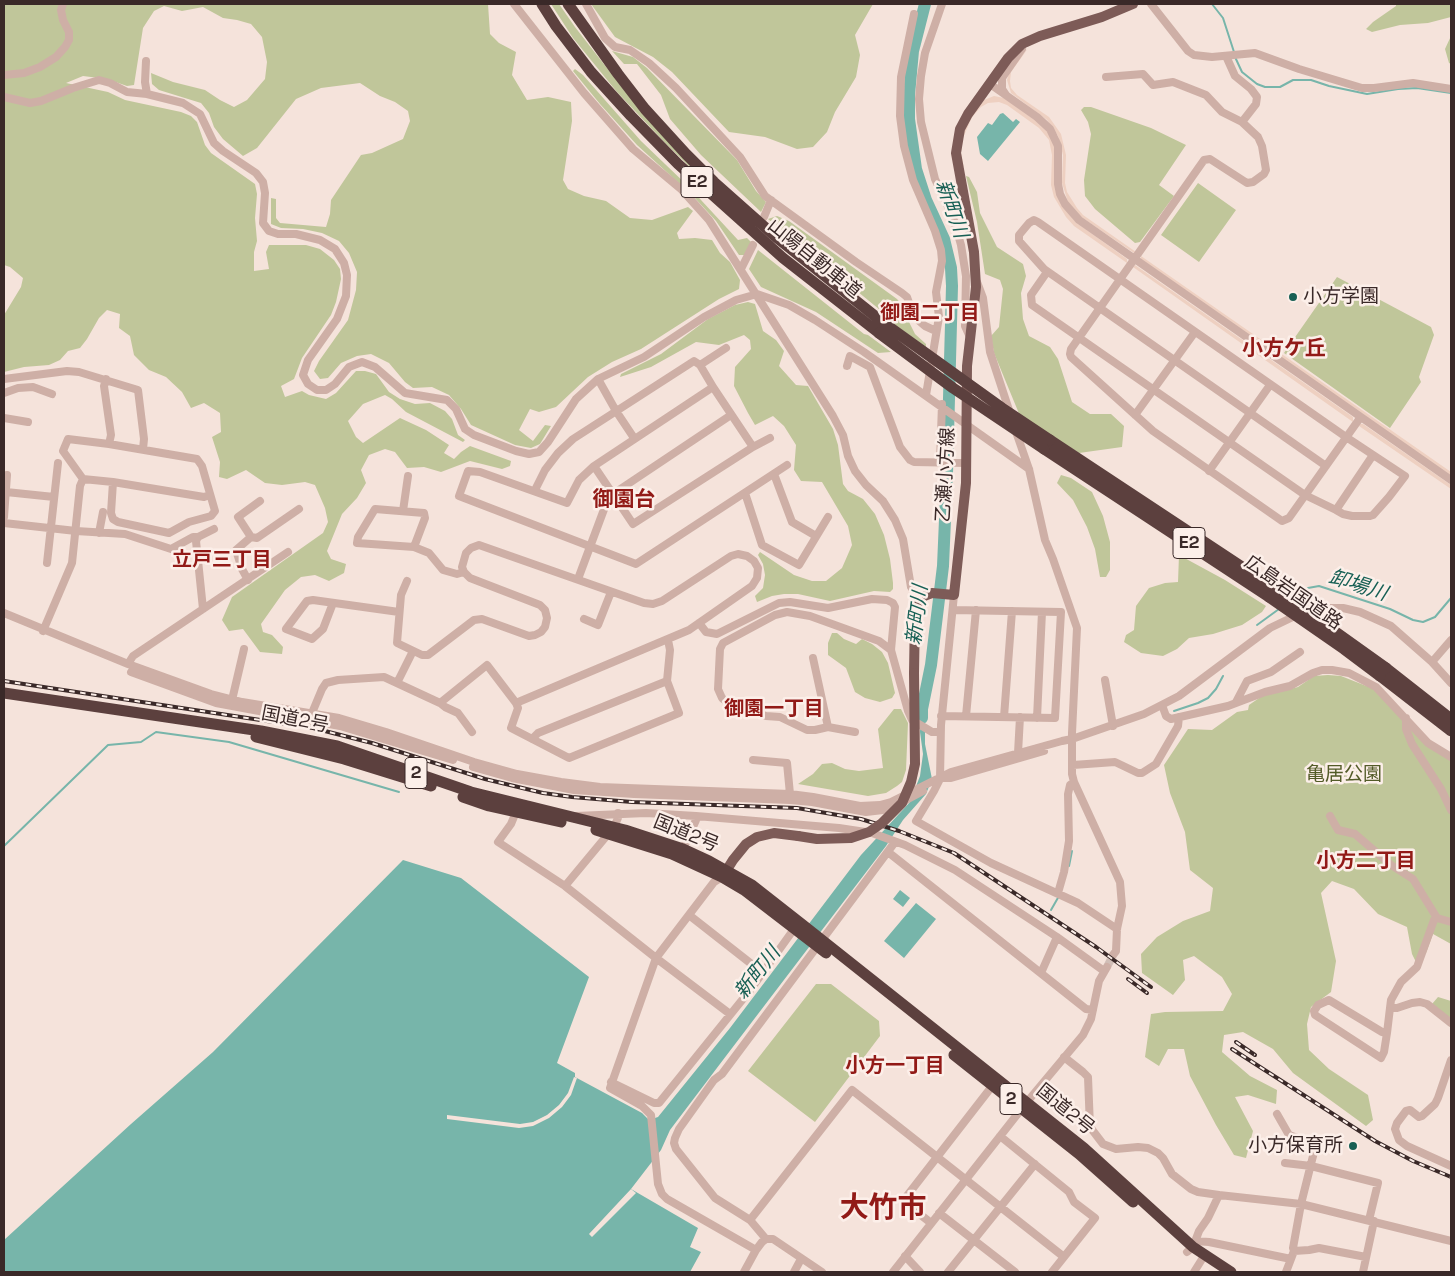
<!DOCTYPE html>
<html>
<head>
<meta charset="utf-8">
<style>
	body { margin:0 }
	#map { position:relative; width:1455px; height:1276px; overflow:hidden; background:#f5e3db; font-family:"Space Grotesk",sans-serif }
	canvas { display:block }
	.frame { position:absolute; inset:0; border:5px solid #3a2928; pointer-events:none }
</style>
</head>
<body>
<div id="map">
<canvas width="1455" height="1276"></canvas>
<div class="frame"></div>
</div>
<script>
const ctx = document.querySelector('canvas').getContext('2d');
ctx.lineJoin = 'round';
function fill(path, color) { ctx.fillStyle = color; ctx.fill(path, 'evenodd'); }
const shape = rows => new Path2D(rows.map(r => 'M' + r).join(''));
function strokePath(path, color, width, dash) { ctx.strokeStyle = color; ctx.lineWidth = width; ctx.lineCap = dash ? 'butt' : 'round'; ctx.setLineDash(dash || []); ctx.stroke(path); }
function label(font, color, halo, rows, align = 'center') {
  ctx.font = font + ' "Space Grotesk","Noto Sans JP",sans-serif'; ctx.lineWidth = 5; ctx.setLineDash([]); ctx.textBaseline = 'middle'; ctx.strokeStyle = halo; ctx.fillStyle = color; for (const [text, x, y, turn = 0] of rows) {
    ctx.save(); ctx.translate(x, y); ctx.rotate((+turn || 0) * Math.PI / 180); ctx.textAlign = isNaN(turn) ? turn : align; if (halo) ctx.strokeText(text, 0, 0); ctx.fillText(text, 0, 0); ctx.restore();
  }
}
fill(shape([
	[4,4,488,4,490,34,499,43,516,52,512,75,527,100,548,97,571,102,572,121,563,180,568,189,584,196,606,201,630,218,652,220,688,207,693,211,677,233,679,239,695,238,712,240,720,253,730,262,740,280,739,289,719,299,641,349,612,362,588,377,556,407,539,412,530,409,519,430,533,441,545,425,551,426,540,444,531,448,515,445,471,425,461,409,449,395,432,387,413,388,405,382,389,363,371,354,357,356,341,363,328,378,320,379,314,371,319,361,348,320,356,290,357,272,349,253,339,241,322,233,303,229,281,228,271,224,271,198,276,199,276,218,280,223,326,227,330,214,331,200,361,155,372,153,403,139,410,121,408,111,395,102,380,96,360,83,321,88,296,99,257,148,243,156,223,139,214,127,209,113,201,103,159,90,152,84,151,73,173,82,205,90,220,100,234,107,247,100,265,79,267,62,262,37,251,24,237,20,223,18,203,7,182,11,164,6,154,11,143,28,134,85,127,86,107,79,83,76,66,83,108,92,125,100,181,112,191,116,197,122,205,145,211,153,255,184,257,194,255,218,257,241,254,252,254,271,269,269,266,252,269,245,306,245,320,249,334,260,340,269,341,279,336,302,331,315,302,358,294,379,281,386,285,397,302,391,309,395,326,399,336,393,356,371,365,371,376,374,389,392,400,399,415,404,430,403,445,411,452,419,458,435,465,440,463,442,406,412,392,399,385,395,363,404,348,421,356,437,363,443,400,418,426,430,449,445,444,453,454,459,461,452,470,446,511,461,510,466,502,469,470,461,441,472,424,467,407,468,395,452,385,449,369,455,361,470,366,483,357,498,342,514,327,551,331,559,346,564,344,573,329,581,315,575,301,577,285,590,261,624,263,632,272,635,283,647,282,654,260,652,243,629,229,631,222,620,232,597,323,533,328,522,325,508,315,485,305,482,282,485,265,483,246,470,227,479,219,477,220,462,212,437,221,432,220,413,204,403,191,408,182,392,166,377,149,370,134,355,130,336,119,328,120,314,107,310,99,318,87,339,80,348,68,351,60,360,49,365,24,367,4,372,4,315,21,287,23,278,10,267,4,265],
	[551,4,559,4,575,27,624,90,696,171,695,172,666,144,617,92,573,38],
	[591,4,873,4,855,35,860,55,856,77,835,112,827,132,813,147,797,149,765,137,729,132,672,72,653,57,615,37],
	[1396,4,1451,4,1451,17,1428,23,1400,25,1372,32,1366,29,1373,22,1396,6],
	[1451,36,1451,64,1449,63,1445,49],
	[612,51,633,57,647,68,737,160,756,191,766,202,761,212,701,155,670,119,661,95,637,64,624,64],
	[575,69,583,75,641,141,689,187,738,240,747,238,751,242,745,255,739,255,716,221,693,196,637,145,600,104,573,71],
	[1084,107,1091,107,1151,128,1186,145,1159,185,1174,196,1140,242,1135,243,1095,209,1085,196,1084,180,1091,134,1088,122,1081,110],
	[966,176,969,177,977,192,980,213,997,247,1023,264,1026,276,1021,293,1023,319,1029,336,1050,347,1058,359,1072,402,1090,414,1111,414,1124,426,1122,447,1079,453,1020,416,994,353,991,336,999,327,1003,289,1000,280,985,274,977,222],
	[1198,183,1236,210,1199,262,1161,235],
	[777,216,789,221,897,299,902,305,907,318,915,334,926,344,926,347,887,319,885,314,852,287,768,219],
	[758,250,864,334,868,335,891,352,878,353,816,312,761,287,749,269],
	[1337,277,1431,327,1434,335,1419,377,1421,382,1390,428,1284,353],
	[748,302,755,304,763,331,776,340,784,351,779,366,796,385,808,386,833,429,838,445,843,484,848,491,863,499,875,514,884,535,890,559,893,583,893,589,890,592,874,591,830,601,798,594,784,594,772,596,757,602,755,596,763,588,765,575,763,564,758,555,760,552,794,575,812,581,826,581,842,568,852,545,848,526,822,482,801,481,794,470,796,445,784,426,773,416,755,425,748,413,734,386,735,367,751,349,750,340,744,335,719,345,696,342,651,367,620,377,621,374,661,354,708,319,735,305],
	[1061,475,1071,478,1092,492,1103,516,1110,542,1110,570,1106,577,1100,577,1095,549,1087,527,1073,500,1057,483],
	[1179,555,1225,580,1266,606,1262,612,1242,625,1213,634,1189,638,1177,649,1163,656,1141,653,1124,642,1126,635,1134,630,1136,606,1149,588,1165,583,1178,582],
	[832,633,837,633,844,639,856,644,862,639,872,644,882,652,888,663,895,693,892,698,880,702,865,698,855,692,846,668,828,655,828,643],
	[1328,675,1341,676,1374,689,1414,731,1451,759,1451,944,1433,934,1426,953,1417,964,1412,954,1407,927,1378,914,1354,889,1332,881,1321,893,1336,961,1331,992,1311,1007,1307,1024,1309,1050,1329,1069,1368,1095,1373,1120,1366,1126,1293,1073,1273,1049,1243,1032,1224,1035,1222,1052,1250,1076,1277,1090,1276,1104,1248,1095,1235,1097,1253,1131,1246,1158,1234,1155,1216,1125,1190,1076,1184,1049,1168,1049,1159,1066,1145,1057,1151,1014,1165,1012,1223,1011,1232,994,1222,977,1194,956,1183,960,1185,980,1173,995,1142,973,1141,954,1157,937,1183,921,1210,911,1213,888,1190,870,1185,832,1170,793,1164,765,1188,729,1212,730,1237,712,1248,710,1249,705,1262,696,1298,687,1314,676],
	[894,709,901,709,908,723,906,770,902,782,897,786,886,793,868,796,798,784,813,774,822,764,832,763,845,769,859,771,883,768,878,729],
	[816,984,831,984,879,1021,880,1036,815,1122,748,1071],
	[1438,997,1451,1001,1451,1020,1432,1004]
]), '#c0c69a');
fill(shape([
	[1029,47,1011,72,1010,81,1011,88,1017,95,1049,117,1061,134,1066,155,1065,183,1067,192,1077,208,1083,215,1136,252,1134,253,1081,217,1068,202,1062,183,1063,155,1058,136,1047,120,1011,93,1007,80,1010,70],
	[994,96,1004,98,1035,120,1048,131,1055,147,1062,206,1077,223,1127,259,1127,263,1074,226,1066,217,1054,197,1051,185,1052,155,1049,140,1039,128,1007,105,999,102,988,103,981,107,972,117,963,138,961,153,964,168,961,161,960,145,967,123,984,100],
	[1141,256,1451,472,1451,476,1141,259],
	[1135,265,1353,417,1353,422,1133,267],
	[1360,424,1363,424,1451,485,1451,489,1359,426]
]), '#eed0c1');
fill(shape([
	[1003,113,1013,122,1016,119,1020,122,988,161,980,154,977,137,988,123,992,125,1000,114],
	[924,701,923,714,925,724,925,744,932,779,926,794,903,820,886,846,726,1056,670,1130,661,1150,631,1189,698,1228,690,1247,701,1252,690,1272,4,1272,4,1240,131,1124,213,1052,403,860,461,878,589,977,557,1063,575,1073,575,1077,642,1113,649,1120,658,1117,730,1028,861,855,910,802,920,776,923,754,920,732,921,710],
	[900,890,910,898,903,907,893,899],
	[916,903,936,919,904,958,884,941]
]), '#77b5aa');
fill(shape([
	[574,1077,577,1078,571,1095,562,1107,549,1118,533,1126,519,1128,447,1119,447,1115,520,1124,533,1122,547,1115,559,1105,568,1093],
	[631,1189,636,1193,592,1237,589,1234]
]), '#f5e3db');
strokePath(shape([
	[1212,4,1223,18,1234,52],
	[1235,57,1242,72,1257,84,1265,87,1280,87,1293,80,1311,80,1329,86,1367,94,1398,89,1417,88,1451,93],
	[1295,597,1308,588,1319,586,1390,609,1413,620,1423,622,1435,617,1451,598],
	[1257,625,1279,609],
	[1174,711,1198,703,1208,698,1216,689,1223,676],
	[4,846,108,745,141,742,156,732,229,742,399,792],
	[1069,866,1072,851],
	[1051,910,1059,896]
]), '#77b5aa', 2);
strokePath(shape([
	[922,718,922,709,931,665,943,566,947,473,952,286,951,268,944,239,926,200,916,169,909,119,909,95,913,51,925,4]
]), '#77b5aa', 12);
strokePath(shape([
	[1107,967,1113,955]
]), '#d0beb7', 8, [8, 4]);
strokePath(shape([
	[514,4,584,93,633,149,682,190,709,220,833,416,843,435,848,456,855,471,866,485,883,501,895,520,903,539,911,587,916,595,922,599],
	[586,4,605,38,615,47,630,50,649,63,676,88,740,157,765,196,856,262,902,293,907,297,912,311,918,320,925,326,936,331],
	[942,4,925,53,921,76,919,99,921,122,935,179,953,217,961,245,966,276,965,326,970,337],
	[1151,4,1188,51,1194,55,1212,57,1255,53,1299,69,1362,88,1374,88,1413,83,1451,89],
	[914,14,901,77,900,116,904,146,913,180,935,231,941,250,942,261,936,292,939,317,926,395],
	[1226,56,1235,76,1251,89,1257,97,1256,104,1242,122],
	[146,61,145,82,147,94],
	[4,75,24,73,40,67,56,57,65,47,69,40,69,32,63,20,61,10,63,4],
	[1106,77,1143,74,1153,85,1173,82,1206,95,1222,112,1242,122,1258,137,1262,146,1266,170,1264,174,1253,182,1247,183,1210,159,1204,160,1071,349,1070,354,1071,357,1153,431,1282,521,1289,518,1360,418],
	[990,84,1037,117,1050,129,1058,146,1058,184,1060,194,1065,204,1079,220,1451,480],
	[1006,95,1002,89,1002,78,1022,49],
	[4,97,30,103,41,101,73,88,99,80,110,83,127,92,147,94,183,103,200,114,214,143,223,151,256,173,263,182,265,193,263,223,269,231,278,234,296,234,320,240,335,249,344,263,347,275,346,296,337,319,308,360,303,375,308,384,317,390,326,390,335,384,349,367,362,362,375,367,405,393,447,400,456,409,465,429,474,435,516,451,529,454,539,452,548,442,576,399,598,379,644,357,704,317,736,300,757,294,789,305,815,320,864,352,1029,469],
	[764,217,771,200],
	[741,269,753,245],
	[1047,272,1031,295,1032,305,1305,495,1336,510,1343,514,1352,516,1370,516,1373,515,1389,497,1405,476,1346,437,1038,222,1034,220,1029,223,1019,235,1019,241,1044,269,1326,466],
	[977,282,983,298,990,352,1010,413],
	[700,365,726,348],
	[847,366,850,356,870,367,900,447,910,460,914,462,967,463],
	[4,379,67,371,79,372,138,390,144,439,143,449],
	[106,379,104,386,111,435,109,444],
	[598,379,616,411,634,438],
	[713,387,594,466,579,480,567,503,480,472,468,471,459,496,636,564,787,465],
	[4,393,18,388,33,387,52,394],
	[1135,415,1195,332],
	[4,418,28,422],
	[1015,429,1029,469,1045,540,1053,559,1077,628,1072,733,1072,774,1074,782,1120,882,1122,906,1117,929,1116,951,1113,955],
	[940,462,942,404],
	[594,466,633,524,753,447,770,438],
	[1209,471,1270,385],
	[774,474,792,522,816,536],
	[83,479,63,451,68,439,109,444,197,459,202,466,215,511,211,516,189,522,169,533,118,522,113,519,111,513,113,482],
	[535,490,545,470,558,453,573,439,694,361,700,365,713,387,753,447],
	[6,492,54,497],
	[745,493,762,545,799,565,828,517],
	[260,501,238,517,251,537,257,538,299,509],
	[1336,510,1373,455],
	[403,511,408,476],
	[4,517,7,475],
	[4,523,76,531,125,534,171,549,193,537,198,537],
	[99,533,103,512],
	[414,547,425,518,424,513,375,509,358,537,357,543,414,547,429,553,443,570,457,574,464,572],
	[47,563,58,463],
	[578,579,606,504,613,494,731,415],
	[248,580,242,569,236,550,251,537],
	[407,581,401,595,397,643,422,655,428,655,474,620,482,619,529,636,535,635,541,632,545,627,547,618,545,610,540,605,470,578,464,572,462,567,466,553,471,548,479,545,644,603,653,604,662,601,731,556,738,554,747,556,754,561,758,568,757,578,752,586,689,630,516,703],
	[954,595,941,725,940,779,934,791,916,821,991,863,1078,903,1117,929],
	[333,603,323,629,312,639,286,629,307,601,313,600,399,612],
	[203,609,196,541,198,537,214,529],
	[4,613,128,664,211,694,242,702,339,718,386,732,474,762,517,774,561,782,600,787,790,794,813,797,860,806,880,805,891,802,951,772,1062,741,1072,739,1144,714,1179,696,1270,628,1297,615,1325,608,1343,608,1360,612,1391,626,1432,662,1451,683],
	[584,619,598,625,611,592],
	[699,623,706,632,717,634,779,603,790,602,828,608,872,599,887,600,893,603,895,607,891,650,908,711,912,720,932,732,940,732],
	[43,631,72,563,80,486,83,479,113,482,204,497,210,495],
	[813,658,828,727,815,730,807,730,780,717,766,716,731,705,722,698,718,689,720,649,723,643,775,615,787,612,810,616,879,641,891,650],
	[1432,662,1451,640],
	[128,664,133,656,288,552],
	[131,672,216,703,340,726,453,760],
	[1105,680,1113,726],
	[397,683,413,651],
	[232,700,244,649],
	[1236,702,1247,681,1271,672,1300,652],
	[440,703,487,665,516,703,518,708,511,728,569,758,679,713,667,681,670,650,668,640],
	[1162,705,1166,716,1171,719,1228,706,1265,692,1290,686,1313,673,1322,670,1332,670,1349,673,1376,687,1428,743,1451,757],
	[312,713,322,689,326,683,338,680,384,677,440,703,445,707,458,713,472,732],
	[941,716,1055,718,1061,612,953,610],
	[966,716,976,610],
	[1004,717,1012,611],
	[1037,718,1042,612],
	[1406,718,1406,729,1412,744,1441,789,1451,810],
	[828,727,855,732],
	[532,739,538,733,667,681],
	[1018,753,1020,717],
	[753,760,787,763,790,794],
	[1073,765,1115,762,1138,773,1142,773,1156,764,1178,726,1179,717],
	[473,767,512,778,574,790,634,794,790,800,812,802,866,812,883,810,893,807,923,791],
	[942,778,951,778,1044,751],
	[516,812,511,824,498,842,565,886,656,958,730,1014],
	[576,816,646,813,696,816,839,828,872,833,905,845,955,870,1057,937,1104,971],
	[1330,816,1338,830,1355,834,1391,865,1413,879,1437,918,1451,922],
	[683,849,696,820,696,816],
	[888,852,1086,1009,1093,1010],
	[722,877,714,882,656,958,610,1088,642,1106,651,1115,658,1184,662,1194,667,1199,756,1250],
	[565,886,614,827,618,818,618,813],
	[1058,893,1064,872,1069,841,1068,794,1070,785,1074,782],
	[689,915,763,973],
	[1041,973,1057,937],
	[1390,1008,1397,1008,1412,1003,1420,1002,1427,1004,1451,1023],
	[1387,1033,1382,1032,1329,1000,1318,1005,1314,1011,1315,1015,1381,1058,1384,1052,1387,1033,1390,1008,1391,1000,1401,982,1417,967,1434,920,1437,918],
	[1064,1057,1083,1072,1088,1077,1090,1127,1103,1144,1116,1149,1138,1147,1148,1148,1158,1153,1163,1158,1172,1174,1191,1189,1198,1192,1219,1195,1208,1218,1199,1231,1193,1247,1187,1252],
	[1451,1060,1438,1098,1435,1104,1422,1116,1419,1117,1410,1110,1406,1111,1397,1123,1395,1129,1399,1140,1407,1146,1451,1166],
	[611,1082,654,1103,659,1103,751,989,794,929],
	[1277,1114,1289,1135,1316,1144,1301,1204,1293,1248,1294,1251,1286,1272],
	[1000,1136,1069,1192,1074,1202,1095,1218,1052,1272],
	[1285,1163,1311,1166,1378,1183,1369,1220],
	[1219,1195,1301,1204,1451,1241],
	[939,1213,1015,1272],
	[750,1220,852,1090,1064,1257],
	[931,1223,903,1201,993,1085],
	[766,1239,750,1220,715,1198,676,1149,674,1143,675,1138,679,1129,714,1080,722,1074,895,842],
	[1195,1241,1209,1242,1291,1259],
	[1294,1251,1309,1250,1319,1248,1366,1257],
	[905,1256,920,1272],
	[744,1272,756,1250,762,1242,766,1239,773,1239,822,1272],
	[794,1272,801,1259],
	[893,1272,1027,1102,1083,1035,1091,1019,1099,981,1107,967],
	[948,1272,1035,1164],
	[1194,1272,1204,1256],
	[1363,1272,1374,1221]
]), '#ceafa6', 8);
strokePath(shape([
	[914,673,915,613,917,605,924,596,932,593,954,595,966,483,967,366,976,287,974,252,956,153,960,129,968,114,1008,58,1022,44,1040,36,1102,17,1133,4],
	[723,876,733,860,746,844,757,837,774,833,798,836]
]), '#7d5b57', 10);
strokePath(shape([
	[542,4,556,26,591,72,631,116,678,164,783,258,879,333],
	[568,4,618,74,645,109,686,154,714,182,776,237,885,324],
	[1050,440,1274,588],
	[1044,449,1269,597],
	[1386,668,1451,719],
	[1380,676,1451,731],
	[4,693,261,731,337,746,471,792,625,830,683,849,709,861,752,885,803,925,1084,1148,1193,1247,1231,1272],
	[256,737,344,759,431,786],
	[463,797,489,806,561,822],
	[596,830,672,854,722,877,744,890,826,953],
	[954,1055,1079,1154,1133,1202]
]), '#5c403e', 11);
const rail = shape([
	[4,681,313,728,372,743,485,779,543,793,572,797,632,802,797,808,861,819,899,831,954,853,1096,947,1151,987],
	[1128,979,1147,993],
	[1236,1042,1255,1055],
	[1232,1049,1375,1141,1413,1161,1451,1177]
]);
strokePath(rail, '#3a2928', 4);
strokePath(rail, '#fcefe9', 2, [5.5]);
strokePath(shape([
	[798,836,817,839,851,838,869,832,882,823,902,803,911,782,915,764,914,673]
]), '#7d5b57', 10);
strokePath(shape([
	[885,324,1002,408,1050,440],
	[879,333,953,388,1044,449],
	[1274,588,1386,668],
	[1269,597,1344,649,1380,676]
]), '#5c403e', 11);
for (const [x, y, r, color] of [
	[1293,297,5,"#186055"],
	[1353,1146,5,"#186055"]
]) { const dot = new Path2D(); dot.arc(x, y, r, 0, 2 * Math.PI); ctx.fillStyle = color; ctx.fill(dot); strokePath(dot, '#fcefe9', 2); }
for (const [x, y, w] of [
	[697,182,32],
	[1189,543,32],
	[416,773,22],
	[1011,1099,22]
]) { const box = new Path2D(); box.roundRect(x - w / 2, y - 15.5, w, 31, 4); ctx.fillStyle = '#fcefe9'; ctx.fill(box); strokePath(box, '#3a2928', 1); }
label('bold 18px', '#3a2928', null, [
	["E2",697,182],
	["E2",1189,543],
	["2",416,773],
	["2",1011,1099]
]);
label('19px', '#3a2928', '#fcefe9', [
	["山陽自動車道",814,259,39],
	["乙瀬小方線",946,475,-87],
	["広島岩国道路",1293,593,35],
	["国道2号",295,720,11],
	["国道2号",686,834,22],
	["国道2号",1065,1110,39]
]);
label('19px', '#3a2928', '#fcefe9', [
	["小方学園",1303,297],
	["小方保育所",1343,1146,"right"]
], 'left');
label('19px', '#535b28', '#fcefe9', [
	["亀居公園",1344,775]
]);
label('italic 20px', '#186055', '#fcefe9', [
	["新町川",951,209,71],
	["卸場川",1358,586,18],
	["新町川",918,615,-83],
	["新町川",758,973,-52]
]);
label('bold 20px', '#921a17', '#fcefe9', [
	["御園二丁目",930,314],
	["立戸三丁目",222,561],
	["御園一丁目",774,710],
	["小方二丁目",1366,862],
	["小方一丁目",895,1067]
]);
label('bold 21px', '#921a17', '#fcefe9', [
	["小方ケ丘",1284,349],
	["御園台",624,500]
]);
label('bold 29px', '#921a17', '#fcefe9', [
	["大竹市",883,1209]
]);
</script>
</body>
</html>
